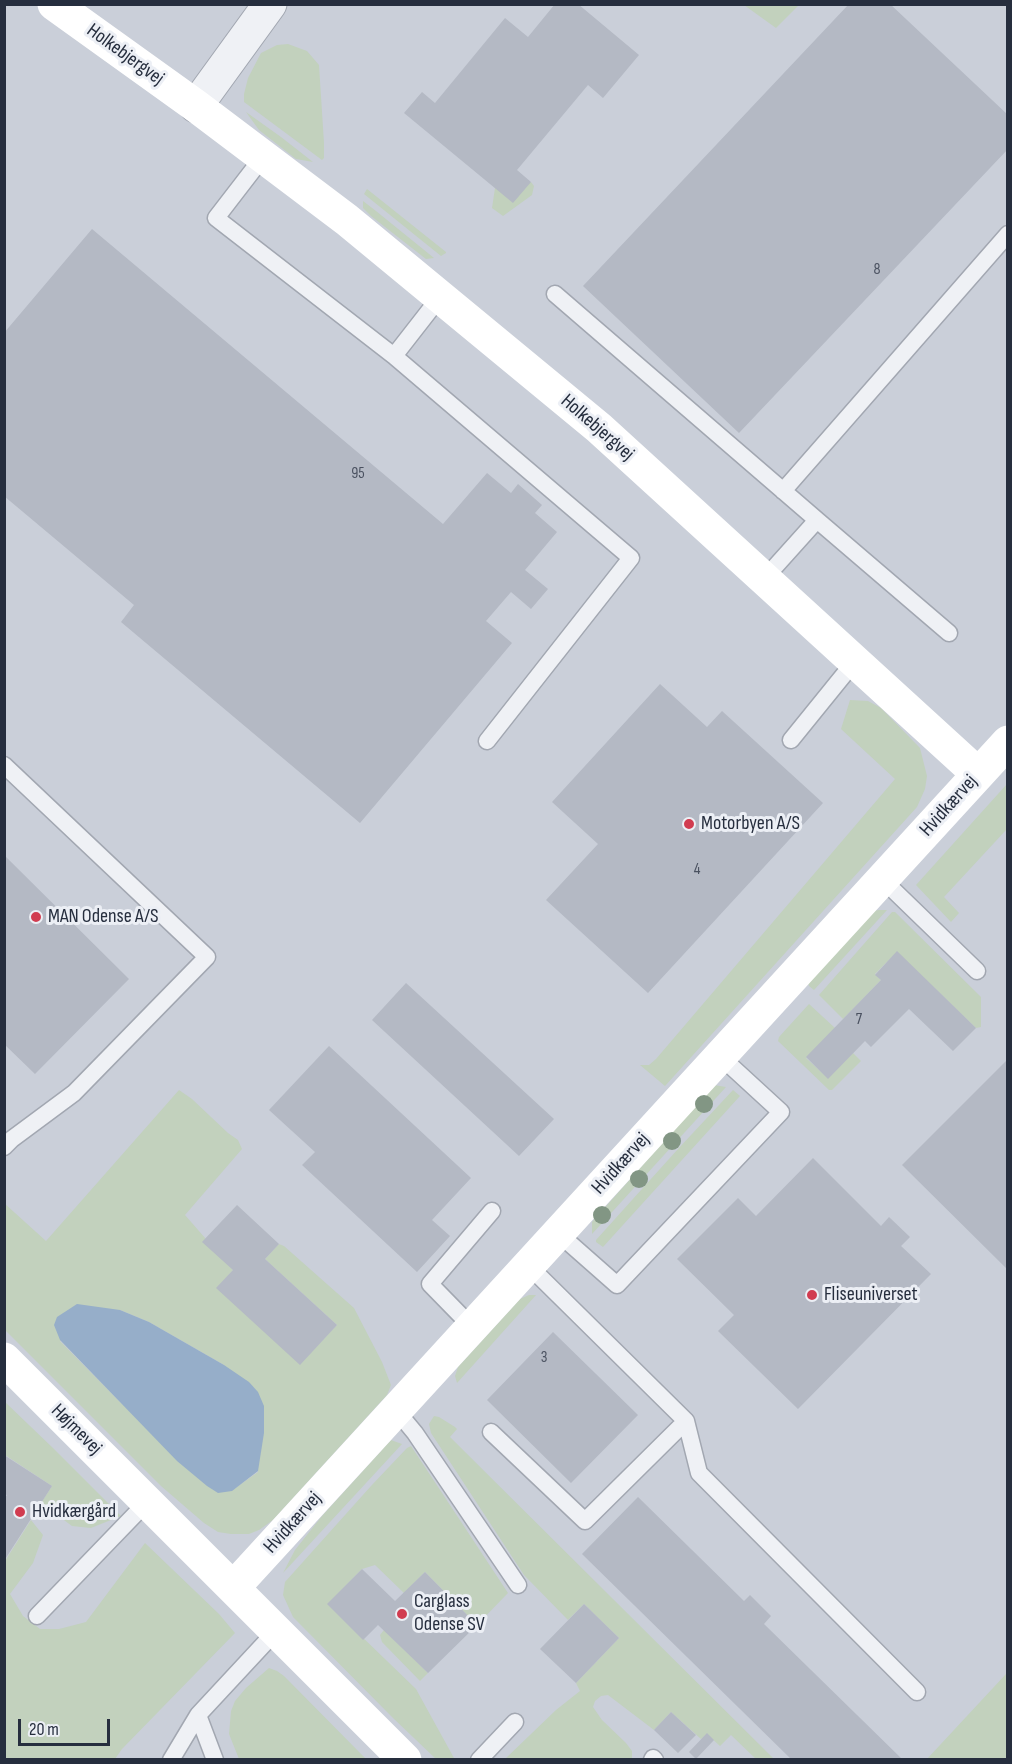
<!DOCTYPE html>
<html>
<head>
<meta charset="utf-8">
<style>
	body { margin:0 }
	#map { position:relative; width:1012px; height:1764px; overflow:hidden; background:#dce0e7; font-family:"Sofia Sans Condensed",sans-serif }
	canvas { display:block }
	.frame { position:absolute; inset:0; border:6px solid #262e3e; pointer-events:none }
	.scale { position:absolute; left:18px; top:1719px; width:92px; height:27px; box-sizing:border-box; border:3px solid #262e3e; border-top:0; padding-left:8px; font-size:18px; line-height:21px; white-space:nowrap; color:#262e3e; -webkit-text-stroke:4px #eceff5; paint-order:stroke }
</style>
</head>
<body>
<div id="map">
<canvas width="1012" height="1764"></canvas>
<div class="frame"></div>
<div class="scale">20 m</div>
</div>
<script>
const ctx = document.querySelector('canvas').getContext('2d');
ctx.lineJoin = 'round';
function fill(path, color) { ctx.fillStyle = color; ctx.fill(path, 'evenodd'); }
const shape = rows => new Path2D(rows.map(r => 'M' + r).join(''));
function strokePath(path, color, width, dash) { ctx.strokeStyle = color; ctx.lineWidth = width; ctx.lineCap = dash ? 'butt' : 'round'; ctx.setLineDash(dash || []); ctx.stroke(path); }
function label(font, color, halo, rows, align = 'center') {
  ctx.font = font + ' "Sofia Sans Condensed",sans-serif'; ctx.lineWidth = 6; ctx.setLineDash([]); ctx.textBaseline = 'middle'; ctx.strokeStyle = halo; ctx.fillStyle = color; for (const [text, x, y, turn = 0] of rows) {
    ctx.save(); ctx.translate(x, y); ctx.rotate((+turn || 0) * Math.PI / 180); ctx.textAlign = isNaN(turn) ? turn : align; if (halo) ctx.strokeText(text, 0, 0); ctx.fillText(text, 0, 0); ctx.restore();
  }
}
fill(shape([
	[5,5,1007,5,1008,1680,972,1760,5,1760]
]), '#cacfd9');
fill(shape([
	[744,5,799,5,776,28],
	[288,44,307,51,319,65,324,143,324,158,322,160,244,102,244,94,248,78,261,53,277,45],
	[246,112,281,137,313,162,296,159,259,130],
	[531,182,534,186,532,195,503,216,492,208,495,188],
	[367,189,446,252,446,253,441,256,364,194],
	[363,201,376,211,434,258,426,259,371,216,363,208],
	[850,700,868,701,881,708,920,748,927,776,925,789,917,807,665,1086,640,1065,649,1065,656,1059,895,779,841,729],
	[1007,784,1007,829,944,897,959,913,951,922,916,885],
	[879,910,887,910,814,990,809,986,808,983,872,911],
	[892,912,895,912,981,997,981,1027,976,1028,897,952,875,974,881,980,843,1019,819,995],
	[809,1004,835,1028,806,1058,828,1078,853,1053,861,1061,832,1090,829,1090,778,1041,779,1037],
	[714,1085,726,1087,592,1234,592,1222],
	[179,1090,192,1099,228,1133,238,1140,242,1149,185,1215,233,1270,217,1288,300,1364,337,1325,265,1259,279,1244,284,1246,354,1308,382,1362,391,1385,387,1395,273,1520,259,1530,249,1534,231,1534,218,1532,204,1523,161,1486,5,1330,4,1203,46,1241],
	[120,1310,149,1322,224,1365,258,1472,231,1491,121,1403,60,1341],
	[733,1090,740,1096,603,1247,596,1242,596,1240,678,1149],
	[529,1295,536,1295,457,1383,455,1376,458,1367,520,1299],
	[4,1401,54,1449,121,1516,91,1528,72,1526,41,1503,52,1486,5,1455],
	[434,1416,439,1417,455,1427,457,1429,450,1437,774,1759,756,1759,731,1735,720,1746,707,1734,701,1739,671,1712,654,1730,608,1695,601,1696,595,1701,593,1707,602,1720,626,1743,632,1751,632,1759,505,1759,556,1710,580,1691,576,1683,619,1638,584,1604,568,1620,524,1575,431,1433,429,1424],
	[391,1440,402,1444,283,1573,295,1550,322,1516],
	[411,1446,508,1593,477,1625,425,1572,404,1593,375,1565,362,1569,328,1604,416,1689,454,1758,453,1759,436,1759,393,1718,293,1617,283,1595,285,1582,371,1486,407,1448],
	[31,1520,43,1535,33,1563,10,1594,23,1616,40,1629,59,1629,86,1622,145,1543,219,1614,235,1633,122,1749,115,1759,5,1759,5,1561],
	[384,1630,428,1673,420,1681,382,1642,380,1635],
	[269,1668,277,1671,284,1676,366,1759,239,1759,229,1734,231,1711,235,1701,246,1688],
	[1007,1673,1007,1759,927,1759,1006,1674]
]), '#c2d1bd');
fill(shape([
	[77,1304,120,1310,149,1322,224,1365,249,1382,258,1392,264,1406,264,1433,258,1471,232,1491,218,1493,207,1486,177,1461,60,1340,54,1325,57,1317]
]), '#96aec9');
fill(shape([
	[555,4,578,4,639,55,603,98,588,85,517,170,531,182,513,203,404,113,422,92,435,103,505,18,528,37],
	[849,4,890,4,1008,115,1008,149,739,433,583,286],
	[92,229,443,524,487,473,511,493,518,484,542,505,535,513,557,532,525,570,548,589,531,609,511,592,486,621,512,643,360,823,121,622,134,605,4,496,4,333],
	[660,684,707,727,722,711,823,803,648,993,546,900,598,844,552,802],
	[4,855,129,979,35,1074,4,1044],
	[897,951,976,1028,953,1051,909,1009,871,1047,865,1041,828,1079,806,1057,881,980,875,975],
	[406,983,554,1119,519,1156,372,1020],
	[329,1046,471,1178,432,1220,450,1236,417,1272,302,1165,315,1152,269,1110],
	[1008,1059,1008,1270,902,1165],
	[813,1158,881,1226,889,1217,910,1237,901,1246,931,1274,798,1409,718,1331,734,1315,677,1259,738,1198,756,1216],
	[237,1205,279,1244,265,1259,337,1325,300,1365,216,1288,233,1270,202,1242],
	[553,1332,638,1415,571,1483,487,1400],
	[4,1455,52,1486,4,1561,4,1498,7,1495,4,1494],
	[638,1497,744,1601,750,1595,771,1616,764,1624,903,1760,792,1760,582,1554],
	[362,1569,395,1601,425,1572,477,1625,428,1673,378,1625,363,1640,327,1604],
	[584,1604,619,1638,576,1683,540,1649],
	[671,1712,696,1735,678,1753,654,1730],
	[707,1733,714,1740,696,1759,689,1752]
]), '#b4b9c4');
const lane = shape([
	[263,157,216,218,394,356,440,297],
	[555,294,817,520,764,579],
	[394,356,631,558,487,741],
	[783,491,1008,234],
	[817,520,949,633],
	[791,740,855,661],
	[4,765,207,957,74,1093,12,1139,4,1147],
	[882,879,977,971],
	[558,1233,617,1285,781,1112,720,1056],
	[529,1266,686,1421,699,1473,917,1692],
	[472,1327,430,1284,492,1211],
	[396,1410,415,1433,518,1585],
	[491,1432,585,1521,686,1421],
	[37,1616,148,1501],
	[171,1760,198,1715],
	[215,1760,198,1715,277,1630],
	[479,1760,515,1722],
	[652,1760,653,1758,655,1760]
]);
const street = shape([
	[196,106,270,4]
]);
strokePath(lane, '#a2a7b1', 19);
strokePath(street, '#a2a7b1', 35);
strokePath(lane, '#eff1f5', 16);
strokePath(street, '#eff1f5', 33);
strokePath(shape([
	[54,4,196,106,347,220,599,428,978,774],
	[4,1359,405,1760],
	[234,1587,1008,742]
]), '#fff', 33);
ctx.fillStyle = '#829684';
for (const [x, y] of [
	[704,1104],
	[672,1141],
	[639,1179],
	[602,1215]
]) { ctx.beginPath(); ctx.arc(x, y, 9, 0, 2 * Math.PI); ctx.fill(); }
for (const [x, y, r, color] of [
	[689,824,6,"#d13c50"],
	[36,917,6,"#d13c50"],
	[812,1295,6,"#d13c50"],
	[20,1512,6,"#d13c50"],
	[402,1614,6,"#d13c50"]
]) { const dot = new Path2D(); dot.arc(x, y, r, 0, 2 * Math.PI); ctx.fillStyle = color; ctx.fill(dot); strokePath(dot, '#eceff5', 2); }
label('16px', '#4a5160', null, [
	["8",877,270],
	["95",358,474],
	["4",697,870],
	["7",859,1020],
	["3",544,1358]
]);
label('20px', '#262e3e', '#eceff5', [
	["Holkebjergvej",125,55,36],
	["Holkebjergvej",597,428,41],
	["Hvidkærvej",949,806,-48],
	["Hvidkærvej",621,1164,-48],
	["Højmevej",76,1430,45],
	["Hvidkærvej",293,1523,-48]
]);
label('20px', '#262e3e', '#eceff5', [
	["Motorbyen A/S",701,824],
	["MAN Odense A/S",48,917],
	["Fliseuniverset",824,1295],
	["Hvidkærgård",32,1512],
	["Carglass",414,1602],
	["Odense SV",414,1625]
], 'left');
</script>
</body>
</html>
